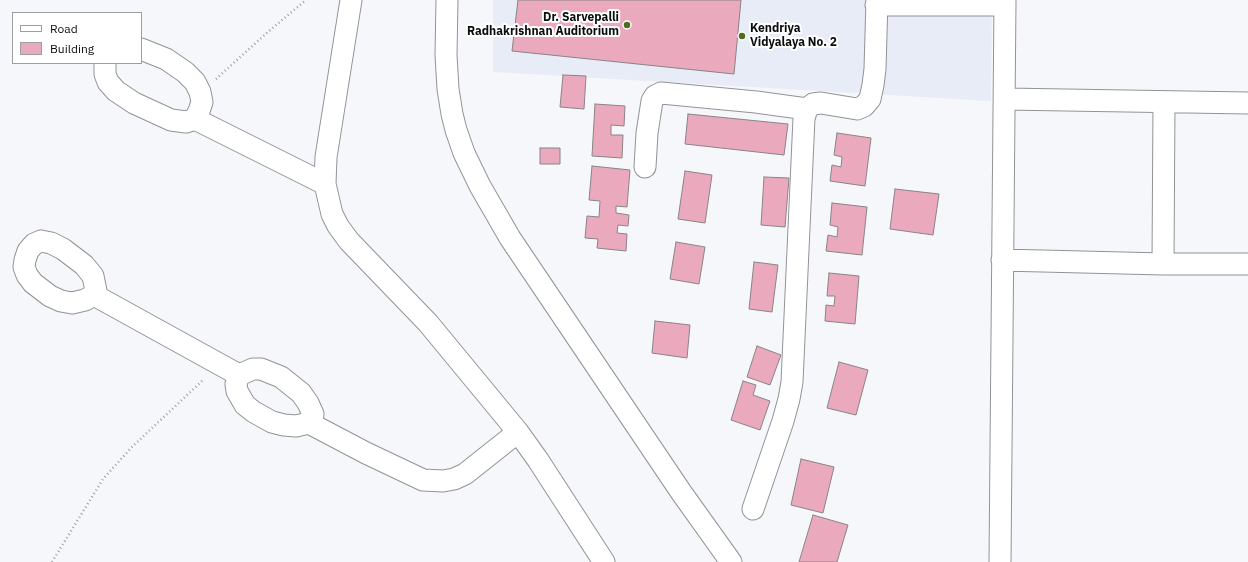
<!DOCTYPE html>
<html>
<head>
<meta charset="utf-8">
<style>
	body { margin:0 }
	#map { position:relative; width:1248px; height:562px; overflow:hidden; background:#f6f7fb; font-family:"IBM Plex Sans",sans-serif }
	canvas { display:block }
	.legend { position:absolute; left:12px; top:12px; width:130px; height:52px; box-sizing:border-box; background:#fff; border:1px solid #9d9e9e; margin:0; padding:5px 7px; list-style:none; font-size:12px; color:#0b0c0d }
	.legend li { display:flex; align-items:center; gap:8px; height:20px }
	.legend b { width:20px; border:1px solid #9d9e9e }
</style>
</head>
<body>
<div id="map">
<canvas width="1248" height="562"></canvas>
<ul class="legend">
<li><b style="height:5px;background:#fff"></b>Road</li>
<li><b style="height:11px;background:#eba9bd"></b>Building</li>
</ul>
</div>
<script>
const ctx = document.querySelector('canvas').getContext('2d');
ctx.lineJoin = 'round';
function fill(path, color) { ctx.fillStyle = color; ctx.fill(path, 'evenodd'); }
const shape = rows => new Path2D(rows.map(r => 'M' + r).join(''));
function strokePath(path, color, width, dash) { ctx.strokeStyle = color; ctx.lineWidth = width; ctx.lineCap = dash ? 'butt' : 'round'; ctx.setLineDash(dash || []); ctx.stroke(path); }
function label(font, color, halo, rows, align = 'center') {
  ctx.font = font + ' "IBM Plex Sans",sans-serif'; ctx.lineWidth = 4; ctx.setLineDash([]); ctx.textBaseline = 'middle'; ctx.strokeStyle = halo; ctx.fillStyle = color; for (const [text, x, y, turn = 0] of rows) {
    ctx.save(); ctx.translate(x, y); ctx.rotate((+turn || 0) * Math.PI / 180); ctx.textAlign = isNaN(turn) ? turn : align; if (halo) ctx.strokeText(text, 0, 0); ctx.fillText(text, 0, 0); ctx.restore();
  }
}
fill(shape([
	[493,0,992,0,991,101,493,72]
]), '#e8ecf7');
const building = shape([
	[518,0,741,0,734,74,512,51,518,0],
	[563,75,586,76,584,109,560,107,563,75],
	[595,104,625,106,624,126,611,125,611,135,623,135,622,158,592,156,595,104],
	[688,114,788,124,784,155,685,144,688,114],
	[837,133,871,138,865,186,830,181,832,165,841,167,842,157,834,155,837,133],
	[540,148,560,148,560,164,540,164,540,148],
	[592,166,630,170,627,207,616,206,616,213,629,215,628,226,618,225,617,233,627,234,626,251,597,248,598,239,585,238,587,216,599,217,600,201,589,200,592,166],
	[685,171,712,175,705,223,678,219,685,171],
	[764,177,789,178,785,227,761,225,764,177],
	[895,189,939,194,933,235,890,229,895,189],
	[832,203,867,207,862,255,826,251,828,235,837,237,838,227,830,225,832,203],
	[676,242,705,247,699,284,670,279,676,242],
	[754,262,778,265,772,312,749,309,754,262],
	[829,273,859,276,855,324,825,321,826,305,834,306,835,296,827,296,829,273],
	[655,321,690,325,687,358,652,353,655,321],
	[757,346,781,355,770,385,747,377,757,346],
	[839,362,868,370,856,415,827,408,839,362],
	[743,381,756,385,753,395,770,401,760,430,731,420,743,381],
	[801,459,834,467,823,513,791,505,801,459],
	[813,515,848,525,837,562,799,562,813,515]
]);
fill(building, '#eba9bd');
strokePath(building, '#888485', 1);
const minor = shape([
	[351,0,326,157,325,184,332,214,338,226,349,241,428,323,518,432,538,460,604,562],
	[447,0,446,55,448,89,452,114,456,130,464,153,480,186,510,238,681,492,731,562],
	[876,5,1005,5],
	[105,63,105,74,108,82,116,91,134,103,171,120,186,122,195,119,199,111,202,102,200,92,195,82,185,72,166,59,141,49],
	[1005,99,1248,103],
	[195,119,325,184],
	[645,167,647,133,652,101,655,96,661,93,756,102,807,109],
	[41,241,51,243,63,249,84,265,93,276,96,291,94,295,85,300,72,303,61,301,50,296,33,283,27,275,24,267,25,260,28,251,34,244,41,241],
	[1002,260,1163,264,1248,264],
	[1163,264,1164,102],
	[94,295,239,375],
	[309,423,312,421,313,414,308,403,301,393,281,377,261,369,253,369,239,375,236,384,237,391,245,405,254,412,272,422,284,425,296,426,309,423,366,453,423,480,443,481,454,479,465,474,518,432],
	[753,509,783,421,789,399,792,382,804,118,807,109,813,104,821,103,857,109,864,106,870,99,873,85,875,69,877,0],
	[1000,562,1005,0]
]);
strokePath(minor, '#929397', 23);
strokePath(shape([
	[216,79,269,31,306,0],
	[52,562,103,479,131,448,204,379]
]), '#9d9ea1', 2.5, [1, 3]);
strokePath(minor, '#fff', 21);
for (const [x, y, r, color] of [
	[627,25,4,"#506c20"],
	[742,36,4,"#506c20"]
]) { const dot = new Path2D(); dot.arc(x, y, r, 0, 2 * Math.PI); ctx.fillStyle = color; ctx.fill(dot); strokePath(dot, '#fff', 1.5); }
label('bold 12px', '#0b0c0d', '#fff', [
	["Dr. Sarvepalli",619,18],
	["Radhakrishnan Auditorium",619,32],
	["Kendriya",750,29,"left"],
	["Vidyalaya No. 2",750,43,"left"]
], 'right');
</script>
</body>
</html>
